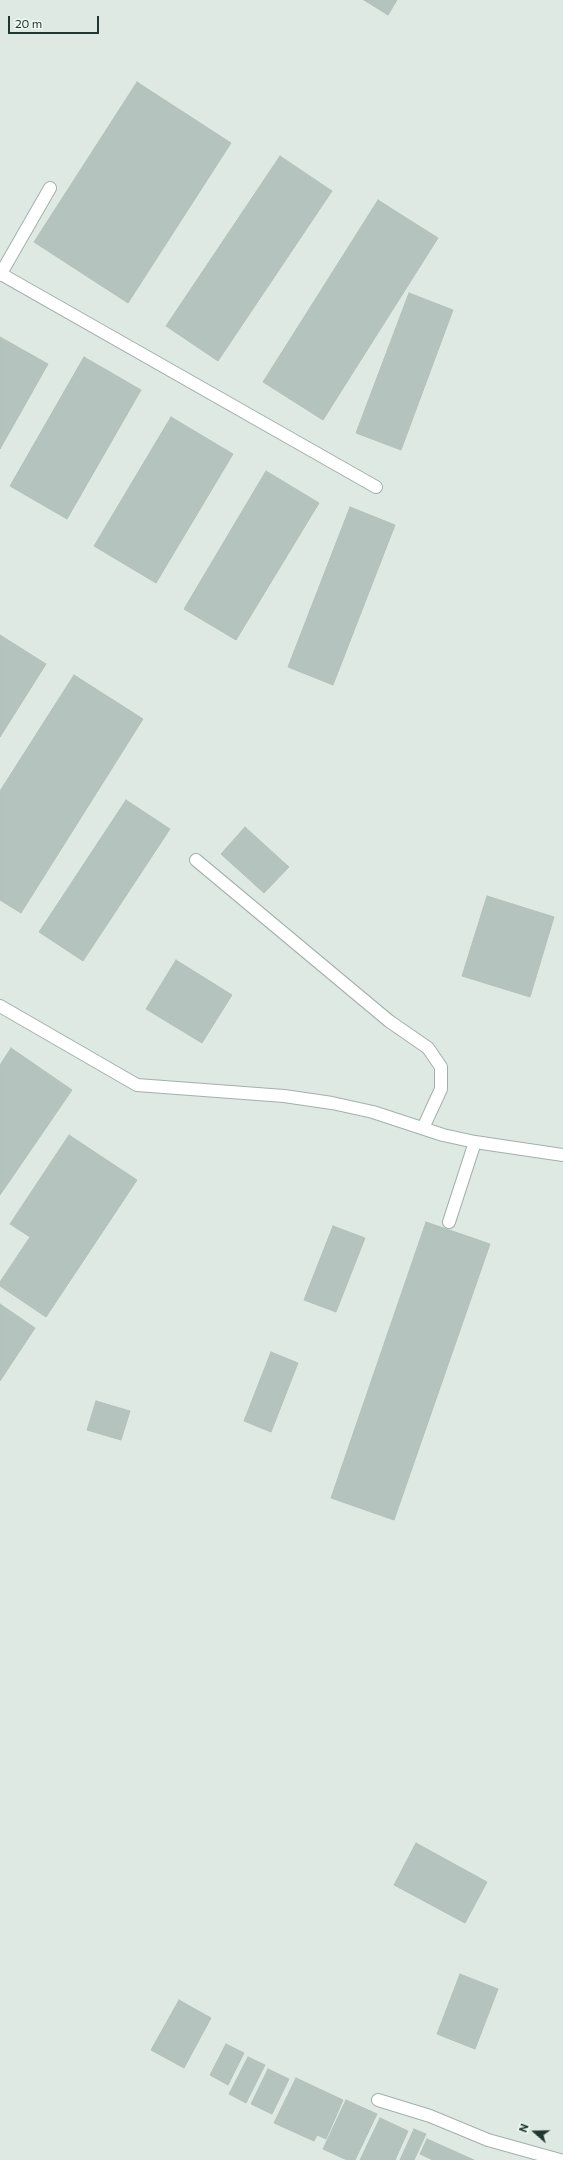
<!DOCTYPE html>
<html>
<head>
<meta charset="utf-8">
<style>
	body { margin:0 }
	#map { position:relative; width:563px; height:2160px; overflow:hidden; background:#dee9e4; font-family:Commissioner,sans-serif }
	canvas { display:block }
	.north { position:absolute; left:515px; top:2112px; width:40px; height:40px; -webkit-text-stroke:3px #eef6f2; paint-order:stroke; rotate:290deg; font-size:11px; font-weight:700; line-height:16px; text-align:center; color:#213731 }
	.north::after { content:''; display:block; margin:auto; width:14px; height:18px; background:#213731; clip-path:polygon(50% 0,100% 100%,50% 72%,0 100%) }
	.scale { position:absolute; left:8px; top:16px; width:91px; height:18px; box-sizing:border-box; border:2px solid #213731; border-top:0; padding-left:5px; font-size:12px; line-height:14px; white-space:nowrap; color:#213731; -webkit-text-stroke:3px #eef6f2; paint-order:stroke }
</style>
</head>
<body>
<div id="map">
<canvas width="563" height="2160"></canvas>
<div class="north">N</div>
<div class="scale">20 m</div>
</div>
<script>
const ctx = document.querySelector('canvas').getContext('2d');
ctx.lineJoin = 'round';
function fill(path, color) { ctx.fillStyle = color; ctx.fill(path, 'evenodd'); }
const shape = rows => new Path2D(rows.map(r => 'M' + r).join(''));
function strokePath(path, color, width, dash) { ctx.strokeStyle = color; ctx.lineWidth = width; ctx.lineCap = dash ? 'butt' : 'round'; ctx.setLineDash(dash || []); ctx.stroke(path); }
const building = shape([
	[364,0,397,0,388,15,364,0],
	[137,82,231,143,128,303,34,242,137,82],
	[280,156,332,191,218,361,166,326,280,156],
	[378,200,438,238,323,420,263,382,378,200],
	[409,293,453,310,401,450,356,433,409,293],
	[0,337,48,364,0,449,0,337],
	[84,357,141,390,67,519,10,486,84,357],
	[171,417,233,454,156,583,94,546,171,417],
	[266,471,319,503,236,640,184,609,266,471],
	[350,507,395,525,333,685,288,667,350,507],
	[0,635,46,664,0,737,0,635],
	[74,675,143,719,21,913,0,900,0,791,74,675],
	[126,800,170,829,83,961,39,932,126,800],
	[245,827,289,867,264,893,221,854,245,827],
	[487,896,554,917,530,997,462,976,487,896],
	[176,960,232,995,202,1043,146,1009,176,960],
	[11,1048,72,1090,0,1195,0,1065,11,1048],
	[69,1135,137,1180,46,1317,0,1286,0,1282,30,1237,10,1224,69,1135],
	[426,1222,490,1244,394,1520,331,1498,426,1222],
	[333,1226,365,1238,336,1312,304,1300,333,1226],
	[0,1304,35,1328,0,1381,0,1304],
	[271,1352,298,1363,271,1432,244,1421,271,1352],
	[96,1401,130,1411,121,1440,87,1430,96,1401],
	[416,1843,487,1882,465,1923,394,1885,416,1843],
	[460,1974,498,1989,475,2049,437,2034,460,1974],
	[179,2000,211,2018,184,2068,151,2050,179,2000],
	[226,2044,244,2053,228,2085,210,2075,226,2044],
	[248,2057,265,2065,246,2103,229,2094,248,2057],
	[268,2069,289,2079,272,2114,251,2104,268,2069],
	[296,2078,343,2100,326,2139,317,2135,314,2141,274,2123,296,2078],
	[346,2100,377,2114,355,2160,347,2160,323,2149,346,2100],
	[380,2118,408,2131,395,2160,360,2160,380,2118],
	[414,2129,426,2134,414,2160,400,2160,414,2129],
	[427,2139,474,2160,433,2160,420,2154,427,2139]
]);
fill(building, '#b4c3bd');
strokePath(building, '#b1c2bb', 1);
const service = shape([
	[1,274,376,487],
	[0,275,50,188],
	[196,860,389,1021,428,1048,441,1067,441,1089,423,1128],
	[0,1006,137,1085,284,1096,332,1103,373,1112,443,1135,475,1142,563,1155],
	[449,1222,475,1142],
	[378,2100,430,2116,488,2140,560,2160]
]);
strokePath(service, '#a2b0ab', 14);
strokePath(service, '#fff', 12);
</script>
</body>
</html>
